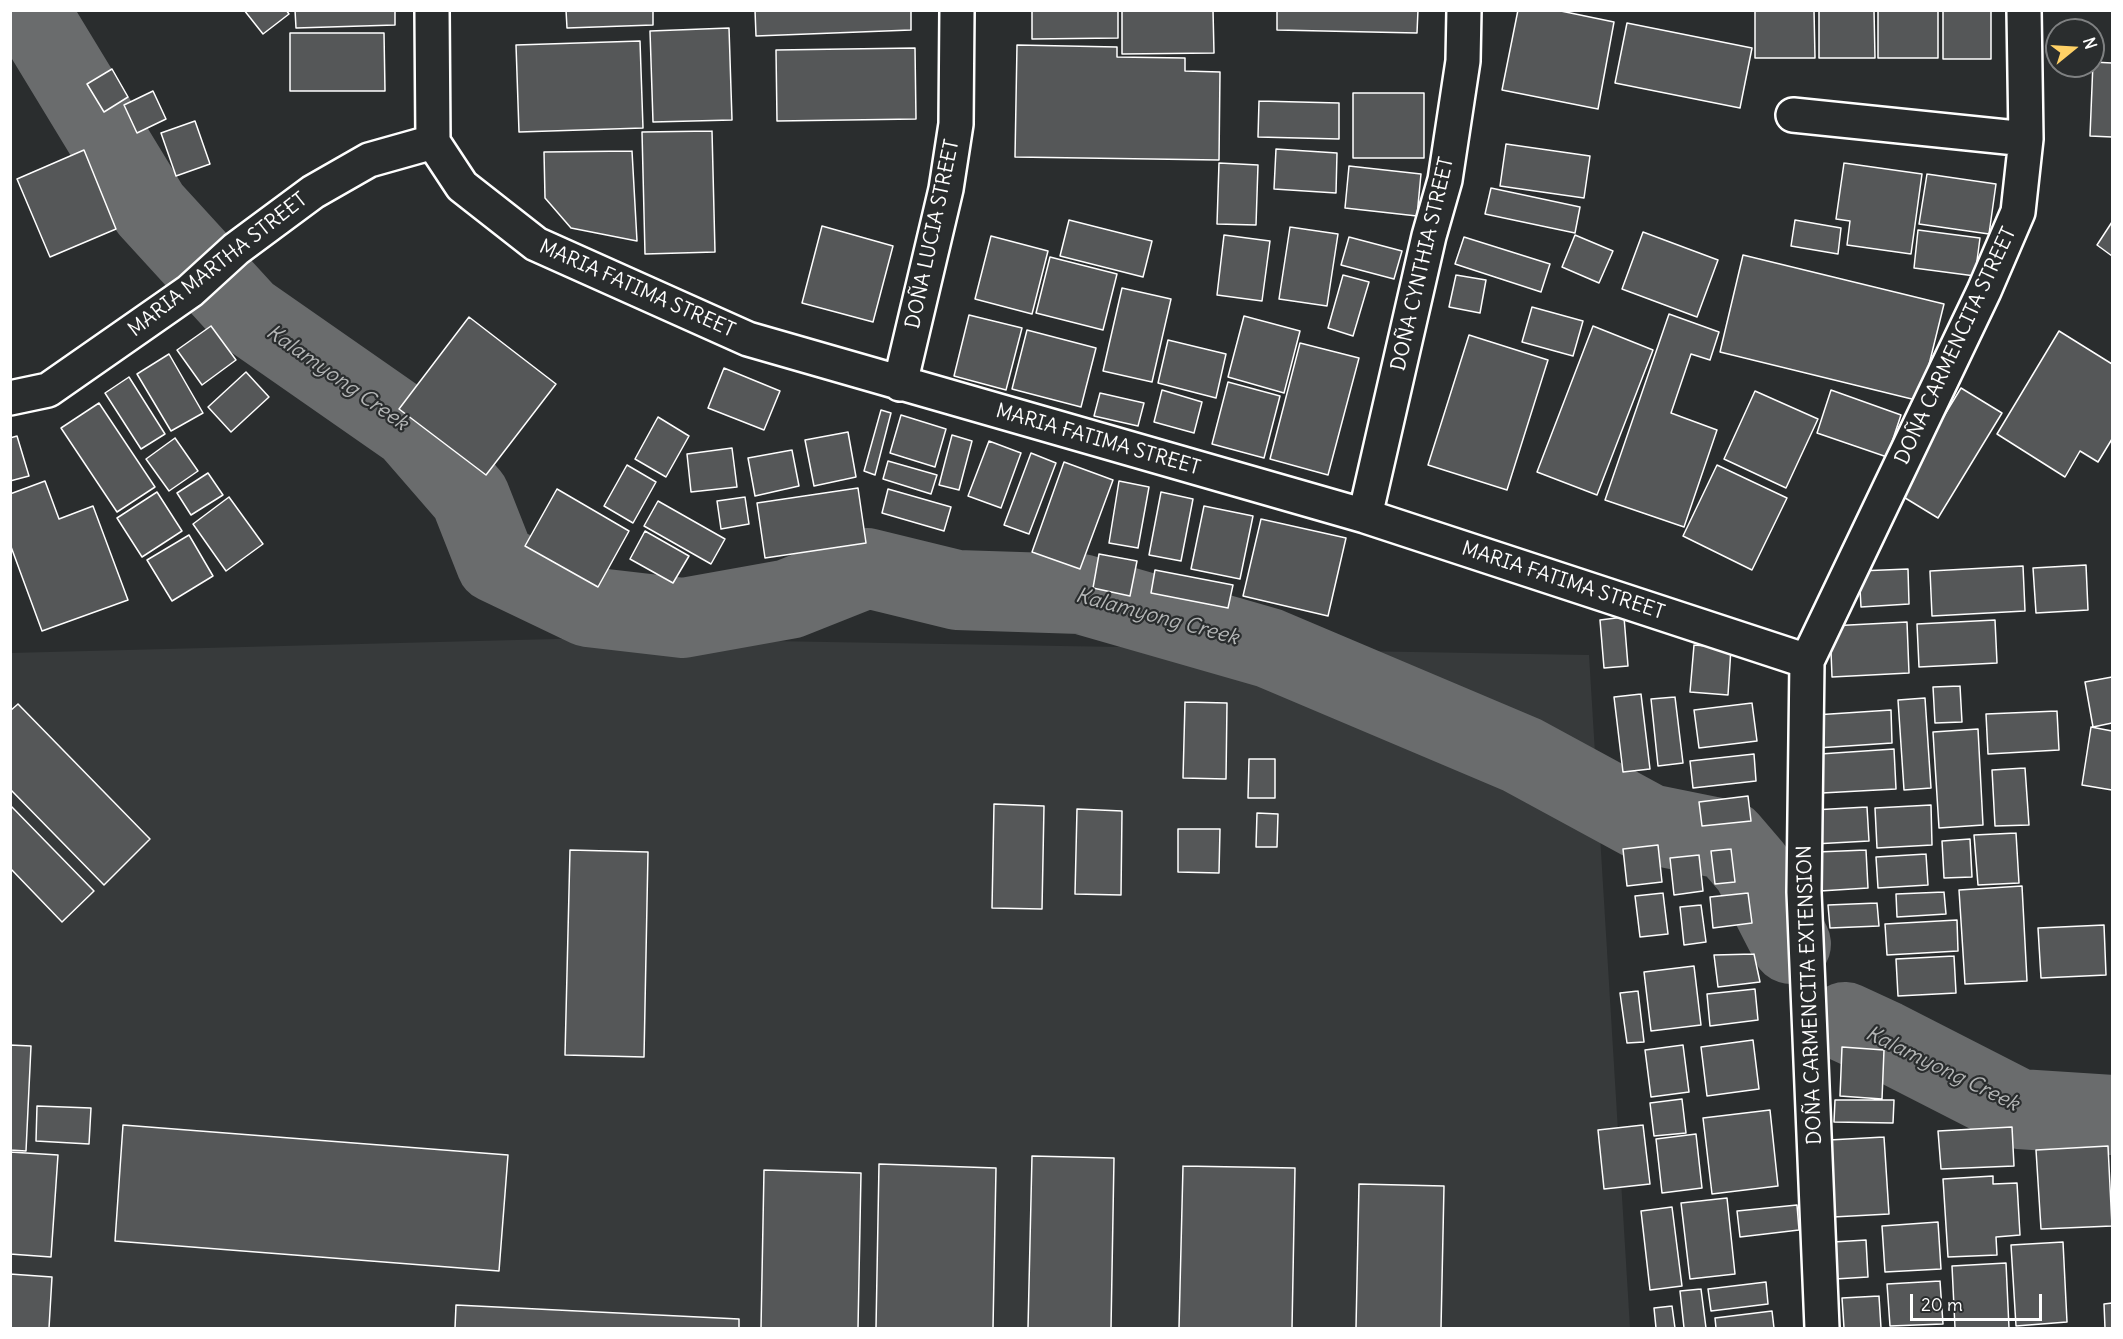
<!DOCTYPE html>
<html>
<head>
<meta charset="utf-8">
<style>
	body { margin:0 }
	#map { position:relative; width:2123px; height:1339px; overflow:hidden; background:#2a2d2e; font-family:Delius,sans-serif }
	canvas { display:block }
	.frame { position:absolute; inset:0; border:12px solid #fff; pointer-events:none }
	.north { position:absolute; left:2045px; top:18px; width:60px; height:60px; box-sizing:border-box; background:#2a2d2e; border:2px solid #7f8182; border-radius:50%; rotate:72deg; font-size:16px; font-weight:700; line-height:24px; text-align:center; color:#fff }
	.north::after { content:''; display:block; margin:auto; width:21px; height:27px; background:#ffd166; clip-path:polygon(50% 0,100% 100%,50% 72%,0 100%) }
	.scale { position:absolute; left:1910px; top:1294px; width:132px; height:27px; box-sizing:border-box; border:3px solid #fff; border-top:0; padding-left:8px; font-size:18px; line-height:21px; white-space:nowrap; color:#fff; -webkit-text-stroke:4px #2a2d2e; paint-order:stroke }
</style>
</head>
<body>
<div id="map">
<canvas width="2123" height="1339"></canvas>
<div class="frame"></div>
<div class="north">N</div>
<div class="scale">20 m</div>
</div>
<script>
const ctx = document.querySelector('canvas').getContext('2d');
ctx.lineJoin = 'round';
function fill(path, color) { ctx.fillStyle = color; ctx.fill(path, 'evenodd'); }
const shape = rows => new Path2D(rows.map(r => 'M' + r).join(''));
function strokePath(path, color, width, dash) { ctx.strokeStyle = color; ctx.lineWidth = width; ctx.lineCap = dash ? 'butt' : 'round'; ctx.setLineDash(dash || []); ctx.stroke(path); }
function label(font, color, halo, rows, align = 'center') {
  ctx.font = font + ' Delius,sans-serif'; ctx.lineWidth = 4.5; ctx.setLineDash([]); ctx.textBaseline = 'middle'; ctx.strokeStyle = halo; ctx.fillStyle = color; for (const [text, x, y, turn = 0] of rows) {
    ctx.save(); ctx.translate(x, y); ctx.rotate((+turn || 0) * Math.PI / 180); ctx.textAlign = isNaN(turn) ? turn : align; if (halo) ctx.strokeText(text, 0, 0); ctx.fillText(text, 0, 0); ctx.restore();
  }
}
fill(shape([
	[594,638,1589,655,1630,1328,11,1328,10,653]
]), '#373a3b');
strokePath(shape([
	[29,10,150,209,246,314,411,429,470,497,496,563,588,607,683,618,789,599,867,568,957,590,1081,594,1269,648,1522,755,1649,824,1728,840,1752,868,1791,944],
	[1845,1022,1884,1040,2019,1109,2112,1115]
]), '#6a6c6d', 80);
const building = shape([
	[244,10,286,10,289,14,263,34,244,10],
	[295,10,395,10,395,25,296,28,295,10],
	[566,10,653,10,653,25,567,28,566,10],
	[755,10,911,10,911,30,756,36,755,10],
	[1032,10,1118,10,1118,38,1032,39,1032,10],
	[1122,10,1213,10,1214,53,1122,54,1122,10],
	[1277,10,1418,10,1417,33,1277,30,1277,10],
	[1518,10,1556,10,1614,22,1598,109,1502,90,1518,10],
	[1755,10,1814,10,1815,58,1755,58,1755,10],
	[1819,10,1874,10,1875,58,1819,58,1819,10],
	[1878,10,1938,10,1938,58,1878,58,1878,10],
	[1943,10,1991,10,1991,59,1943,59,1943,10],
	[1627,23,1752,48,1740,108,1615,83,1627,23],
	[729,28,732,120,653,122,650,31,729,28],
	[290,33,384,33,385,91,290,91,290,33],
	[640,41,643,128,519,132,516,45,640,41],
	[1017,45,1117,47,1117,57,1185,58,1185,71,1220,72,1219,160,1015,157,1017,45],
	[915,48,916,119,777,121,776,50,915,48],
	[2093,62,2112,63,2112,137,2090,136,2093,62],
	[112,69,128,97,104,112,87,84,112,69],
	[153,91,166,119,137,133,124,105,153,91],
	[1353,93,1424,93,1424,158,1353,158,1353,93],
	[1259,101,1339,103,1339,139,1258,137,1259,101],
	[195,121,210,164,176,176,161,133,195,121],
	[712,131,715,252,645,254,642,132,712,131],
	[1506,144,1590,156,1584,198,1500,186,1506,144],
	[1276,149,1337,153,1336,193,1274,189,1276,149],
	[84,150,116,229,50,257,17,179,84,150],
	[632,151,637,241,571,228,545,198,544,152,632,151],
	[1219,163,1258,165,1256,225,1217,224,1219,163],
	[1844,163,1922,174,1911,254,1847,245,1850,221,1836,219,1844,163],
	[1349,166,1421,174,1417,216,1345,208,1349,166],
	[1927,174,1996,184,1989,234,1919,224,1927,174],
	[1491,188,1580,207,1575,233,1485,214,1491,188],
	[1069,220,1152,241,1143,277,1060,256,1069,220],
	[1795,220,1841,228,1838,254,1791,246,1795,220],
	[2112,222,2112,256,2097,245,2112,222],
	[822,226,893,246,873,322,802,303,822,226],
	[1290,227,1338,234,1327,306,1279,299,1290,227],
	[1918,230,1980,238,1975,276,1914,268,1918,230],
	[1643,232,1718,260,1697,317,1622,289,1643,232],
	[1224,235,1270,241,1262,301,1217,295,1224,235],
	[1575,235,1613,251,1599,283,1562,267,1575,235],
	[991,236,1048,251,1032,314,975,299,991,236],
	[1349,237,1402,251,1394,279,1341,265,1349,237],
	[1464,237,1550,264,1541,292,1455,264,1464,237],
	[1743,255,1944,304,1920,401,1720,352,1743,255],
	[1050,257,1117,274,1103,330,1036,313,1050,257],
	[1343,275,1369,282,1353,336,1328,328,1343,275],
	[1456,275,1486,280,1480,313,1449,307,1456,275],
	[1122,288,1171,299,1152,382,1103,371,1122,288],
	[1532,307,1583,321,1573,356,1522,342,1532,307],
	[1669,314,1719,332,1710,360,1691,354,1671,413,1717,430,1684,527,1605,500,1669,314],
	[969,315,1022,328,1006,390,954,376,969,315],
	[1244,316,1300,331,1284,393,1228,377,1244,316],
	[469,317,556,384,486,475,399,409,469,317],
	[211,326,236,360,202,385,177,350,211,326],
	[1593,326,1653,350,1597,495,1537,472,1593,326],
	[1027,330,1096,348,1081,407,1012,389,1027,330],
	[2059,331,2112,364,2112,439,2098,462,2080,451,2065,477,1997,434,2059,331],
	[1469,335,1548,360,1507,490,1428,465,1469,335],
	[1168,340,1226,354,1216,398,1158,383,1168,340],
	[1300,343,1359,358,1328,475,1270,459,1300,343],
	[169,354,203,413,171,431,137,374,169,354],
	[724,368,780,391,764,430,708,408,724,368],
	[246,372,269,397,231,432,208,407,246,372],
	[129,377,165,434,141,449,105,393,129,377],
	[1228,382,1280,396,1264,458,1212,444,1228,382],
	[1961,388,2002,413,1938,518,1897,493,1961,388],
	[1162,390,1202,402,1194,433,1154,422,1162,390],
	[1831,390,1901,415,1887,457,1817,433,1831,390],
	[1755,391,1818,419,1786,488,1724,459,1755,391],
	[1100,393,1144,403,1138,426,1094,416,1100,393],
	[99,403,155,487,117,512,61,428,99,403],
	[881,410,891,413,875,475,864,471,881,410],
	[901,415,946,429,935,467,890,453,901,415],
	[658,417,689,436,666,477,635,459,658,417],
	[848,432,856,477,814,486,805,440,848,432],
	[952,435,972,441,959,490,939,485,952,435],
	[17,436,29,476,10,481,10,438,17,436],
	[175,438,198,471,169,491,146,459,175,438],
	[989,441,1021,453,1001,508,968,496,989,441],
	[732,448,737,487,691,492,687,454,732,448],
	[792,450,799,486,755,496,748,458,792,450],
	[1031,453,1056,463,1029,534,1004,525,1031,453],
	[888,461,937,475,931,494,883,479,888,461],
	[1064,462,1113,480,1080,569,1032,552,1064,462],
	[627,465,656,482,633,523,604,506,627,465],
	[1717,465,1787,498,1752,570,1683,536,1717,465],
	[208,473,223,495,191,515,177,493,208,473],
	[45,481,59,519,93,506,128,600,42,631,10,544,10,494,45,481],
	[1119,481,1149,487,1138,548,1109,543,1119,481],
	[858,488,866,543,765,558,757,503,858,488],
	[557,489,629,531,598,587,525,546,557,489],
	[888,489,951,507,944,531,882,513,888,489],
	[157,492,182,531,142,557,117,518,157,492],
	[1161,492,1193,499,1181,561,1149,555,1161,492],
	[229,497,263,544,226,571,193,524,229,497],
	[745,497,749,524,721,529,717,501,745,497],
	[658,501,725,539,711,564,644,526,658,501],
	[1204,506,1253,516,1240,579,1191,569,1204,506],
	[1261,519,1346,538,1328,616,1243,596,1261,519],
	[645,531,689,556,673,583,630,559,645,531],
	[189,535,213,576,172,601,147,560,189,535],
	[1099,554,1137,561,1130,596,1093,588,1099,554],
	[2086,565,2088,610,2036,613,2033,568,2086,565],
	[2023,566,2025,611,1932,616,1930,571,2023,566],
	[1908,569,1909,604,1861,607,1859,571,1908,569],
	[1155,570,1233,585,1228,608,1151,593,1155,570],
	[1624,617,1628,666,1604,668,1600,620,1624,617],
	[1995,620,1997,663,1919,667,1917,624,1995,620],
	[1907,622,1909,673,1832,677,1830,626,1907,622],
	[1694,645,1731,648,1728,695,1690,692,1694,645],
	[2112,677,2112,723,2093,727,2085,682,2112,677],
	[1960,686,1962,722,1935,723,1933,687,1960,686],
	[1641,694,1650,769,1623,772,1614,697,1641,694],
	[1675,697,1683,763,1658,766,1651,699,1675,697],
	[1925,698,1931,788,1904,790,1898,700,1925,698],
	[1185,702,1227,703,1226,779,1183,778,1185,702],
	[1752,703,1757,741,1699,748,1694,710,1752,703],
	[18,704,150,839,104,885,10,789,10,711,18,704],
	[1891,710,1892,743,1817,748,1815,715,1891,710],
	[2057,711,2059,750,1988,754,1986,714,2057,711],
	[2091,727,2112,731,2112,790,2082,785,2091,727],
	[1978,729,1983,825,1939,828,1933,732,1978,729],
	[1894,749,1896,789,1822,793,1820,754,1894,749],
	[1754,754,1756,781,1693,788,1690,761,1754,754],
	[1249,759,1275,759,1275,798,1248,798,1249,759],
	[2025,768,2029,825,1995,826,1992,770,2025,768],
	[1748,796,1751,821,1702,826,1699,802,1748,796],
	[994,804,1044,806,1042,909,992,908,994,804],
	[10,805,94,891,62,922,10,868,10,805],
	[1931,805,1932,845,1877,848,1875,808,1931,805],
	[1867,807,1869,841,1814,844,1813,810,1867,807],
	[1077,809,1122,811,1121,895,1075,894,1077,809],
	[1257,813,1278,814,1277,847,1256,847,1257,813],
	[1178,829,1220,829,1219,873,1178,872,1178,829],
	[2016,833,2019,883,1978,885,1974,835,2016,833],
	[1970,839,1972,877,1944,878,1942,841,1970,839],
	[1658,845,1662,882,1627,886,1623,849,1658,845],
	[1731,849,1735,882,1715,884,1711,851,1731,849],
	[570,850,648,852,644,1057,565,1055,570,850],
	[1866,850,1868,888,1820,891,1817,852,1866,850],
	[1926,854,1928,885,1878,888,1876,857,1926,854],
	[1699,855,1703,891,1674,895,1670,858,1699,855],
	[2022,886,2027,981,1965,984,1959,890,2022,886],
	[1944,892,1946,914,1897,917,1896,894,1944,892],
	[1663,893,1668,934,1640,937,1635,896,1663,893],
	[1748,893,1752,923,1713,928,1710,897,1748,893],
	[1877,903,1879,926,1830,928,1828,905,1877,903],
	[1701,905,1706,942,1684,945,1680,907,1701,905],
	[1957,920,1958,951,1887,955,1885,924,1957,920],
	[2104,925,2106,975,2041,978,2038,928,2104,925],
	[1754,954,1760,982,1718,987,1714,955,1754,954],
	[1954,956,1956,993,1898,996,1896,959,1954,956],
	[1694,966,1701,1025,1651,1031,1644,972,1694,966],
	[1755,989,1758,1020,1710,1026,1707,994,1755,989],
	[1638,991,1644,1042,1627,1043,1620,993,1638,991],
	[1753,1040,1759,1089,1707,1096,1701,1047,1753,1040],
	[10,1045,31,1046,26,1151,10,1150,10,1045],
	[1683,1045,1689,1092,1651,1097,1645,1050,1683,1045],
	[1842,1047,1884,1050,1882,1099,1840,1096,1842,1047],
	[1682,1099,1686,1133,1654,1136,1650,1103,1682,1099],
	[1835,1100,1894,1100,1893,1123,1834,1122,1835,1100],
	[37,1106,91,1108,89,1144,36,1141,37,1106],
	[1770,1110,1778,1186,1712,1194,1703,1118,1770,1110],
	[123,1125,508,1155,499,1271,115,1241,123,1125],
	[1643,1125,1650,1184,1604,1189,1598,1130,1643,1125],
	[2012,1127,2014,1166,1941,1169,1938,1131,2012,1127],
	[1696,1134,1702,1188,1662,1193,1656,1139,1696,1134],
	[1884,1137,1889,1214,1833,1217,1829,1140,1884,1137],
	[2108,1146,2112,1226,2041,1229,2036,1150,2108,1146],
	[10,1152,58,1155,51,1257,10,1254,10,1152],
	[1032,1156,1114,1158,1111,1328,1028,1328,1032,1156],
	[879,1164,996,1168,993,1328,876,1328,879,1164],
	[1183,1166,1295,1168,1292,1328,1179,1328,1183,1166],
	[764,1170,861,1173,858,1328,761,1328,764,1170],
	[1993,1176,1993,1184,2017,1183,2020,1235,1996,1237,1997,1255,1948,1257,1943,1179,1993,1176],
	[1359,1184,1444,1186,1441,1328,1356,1328,1359,1184],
	[1727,1198,1735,1274,1690,1279,1681,1203,1727,1198],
	[1797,1205,1799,1230,1740,1237,1737,1211,1797,1205],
	[1672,1207,1682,1286,1650,1290,1641,1211,1672,1207],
	[1938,1222,1941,1269,1885,1272,1882,1226,1938,1222],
	[1866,1240,1868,1277,1835,1279,1833,1242,1866,1240],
	[2063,1242,2067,1322,2016,1326,2011,1245,2063,1242],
	[2006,1263,2009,1328,1955,1328,1952,1266,2006,1263],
	[10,1274,52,1277,49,1328,10,1328,10,1274],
	[1940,1281,1943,1324,1890,1326,1887,1284,1940,1281],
	[1766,1282,1768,1304,1711,1311,1708,1289,1766,1282],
	[1701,1289,1706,1328,1684,1328,1680,1291,1701,1289],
	[1879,1296,1881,1328,1844,1328,1842,1298,1879,1296],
	[2112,1303,2112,1328,2105,1328,2104,1304,2112,1303],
	[456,1305,739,1319,739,1328,455,1328,456,1305],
	[1672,1306,1675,1328,1656,1328,1654,1308,1672,1306],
	[1772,1311,1774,1328,1716,1328,1715,1318,1772,1311]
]);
fill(building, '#555758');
strokePath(building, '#fff', 1.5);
const minor = shape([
	[432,10,433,142],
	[1793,115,2026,139],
	[433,142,462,186,536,244,748,339,1365,516,1807,661],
	[900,384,946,189,956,124,957,10],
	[10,398,48,390,190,291,236,249,313,192,369,160,433,142],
	[1365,516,1429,236,1445,180,1463,61,1464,10],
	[1822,1328,1804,892,1807,661,1984,291,2018,212,2026,139,2024,10]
]);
strokePath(minor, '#fff', 38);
strokePath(minor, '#2a2d2e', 33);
label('20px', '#fff', '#2a2d2e', [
	["DOÑA LUCIA STREET",933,234,-78],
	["DOÑA CYNTHIA STREET",1423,264,-77],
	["MARIA MARTHA STREET",218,265,-38],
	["MARIA FATIMA STREET",637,289,24],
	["DOÑA CARMENCITA STREET",1956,346,-65],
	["MARIA FATIMA STREET",1098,440,16],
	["MARIA FATIMA STREET",1563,581,18],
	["DOÑA CARMENCITA EXTENSION",1810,995,-92]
]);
label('italic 21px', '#b4b6b6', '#2a2d2e', [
	["Kalamyong Creek",337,378,35],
	["Kalamyong Creek",1157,617,15],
	["Kalamyong Creek",1942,1069,26]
]);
</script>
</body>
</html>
